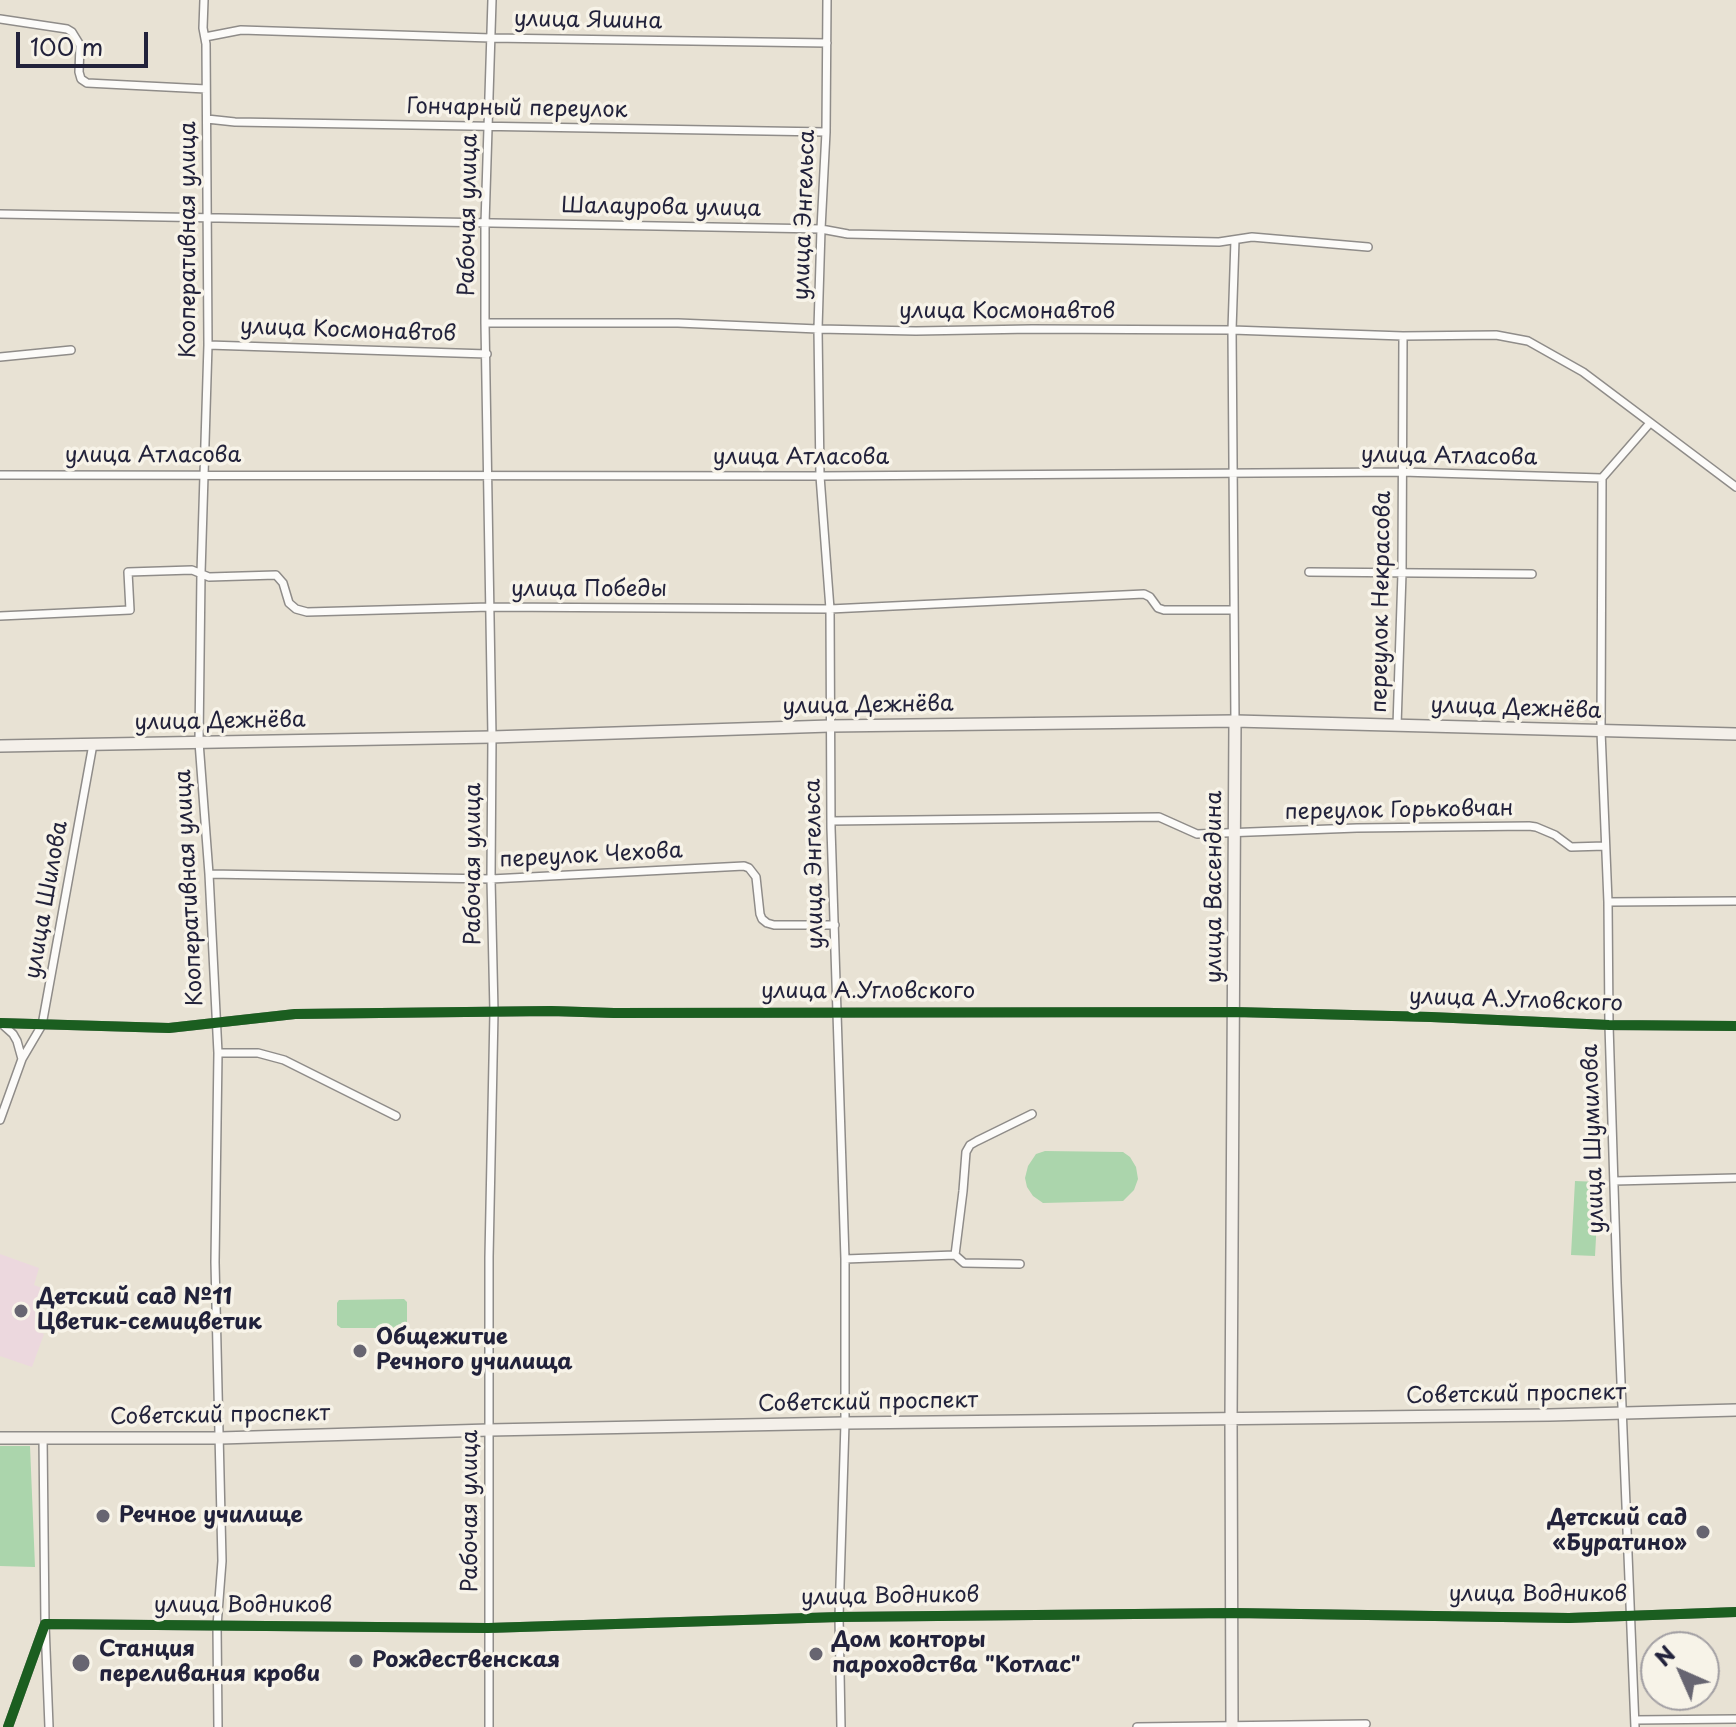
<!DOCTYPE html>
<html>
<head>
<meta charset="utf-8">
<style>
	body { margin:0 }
	#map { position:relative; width:1736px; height:1727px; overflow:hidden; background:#e8e2d4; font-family:"Playpen Sans",sans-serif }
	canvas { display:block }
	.north { position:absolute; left:1640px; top:1631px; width:80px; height:80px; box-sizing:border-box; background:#f7f3e8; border:2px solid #a29fa3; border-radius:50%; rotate:315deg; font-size:22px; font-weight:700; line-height:32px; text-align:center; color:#22223b }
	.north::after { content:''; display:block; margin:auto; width:28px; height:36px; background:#676571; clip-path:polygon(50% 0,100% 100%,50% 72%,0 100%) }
	.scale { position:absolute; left:16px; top:32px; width:132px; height:36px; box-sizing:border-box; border:4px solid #22223b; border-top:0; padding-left:10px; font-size:24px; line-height:28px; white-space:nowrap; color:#22223b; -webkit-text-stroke:6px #f7f3e8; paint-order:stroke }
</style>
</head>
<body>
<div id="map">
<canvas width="1736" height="1727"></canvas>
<div class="north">N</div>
<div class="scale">100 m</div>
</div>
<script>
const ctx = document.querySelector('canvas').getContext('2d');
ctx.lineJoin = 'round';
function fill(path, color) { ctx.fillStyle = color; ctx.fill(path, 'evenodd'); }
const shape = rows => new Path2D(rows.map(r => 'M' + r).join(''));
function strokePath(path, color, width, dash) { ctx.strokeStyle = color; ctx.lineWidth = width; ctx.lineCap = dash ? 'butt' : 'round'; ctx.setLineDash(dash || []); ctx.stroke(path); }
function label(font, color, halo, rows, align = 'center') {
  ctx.font = font + ' "Playpen Sans",sans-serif'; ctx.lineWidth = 7; ctx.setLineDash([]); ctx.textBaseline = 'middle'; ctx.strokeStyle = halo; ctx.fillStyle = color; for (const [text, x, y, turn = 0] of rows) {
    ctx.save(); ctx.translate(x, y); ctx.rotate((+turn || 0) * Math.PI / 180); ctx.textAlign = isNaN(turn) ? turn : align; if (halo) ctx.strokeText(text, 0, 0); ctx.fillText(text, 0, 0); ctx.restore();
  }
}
fill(shape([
	[0,1254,39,1268,34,1285,50,1291,35,1330,44,1334,32,1367,0,1356]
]), '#ecd8de');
fill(shape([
	[1045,1151,1123,1152,1130,1157,1136,1167,1138,1179,1134,1190,1123,1201,1043,1203,1033,1196,1027,1187,1025,1178,1028,1166,1036,1154],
	[1575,1181,1599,1182,1595,1256,1571,1255],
	[404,1299,407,1302,407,1325,404,1328,341,1328,337,1325,337,1303,339,1300],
	[0,1446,30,1446,35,1567,0,1566]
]), '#abd5ac');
const street = shape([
	[204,0,203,28,206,44,208,345,201,573,199,742,209,874,218,1053,215,1262,222,1561,217,1626,218,1727],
	[827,0,826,132,821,229,818,329,820,476,830,609,831,828,845,1259,845,1423,839,1617,841,1727],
	[0,19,67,29,72,32,80,45,79,72,81,79,87,83,206,89],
	[205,37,241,30,491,38,827,43],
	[207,119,235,122,826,132],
	[0,214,821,229,848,234,1219,242,1252,237,1368,247],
	[1235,240,1232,330,1235,721],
	[485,323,678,323,818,329,916,331,1032,329,1232,330,1403,336,1496,335,1528,341,1583,372,1736,487],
	[208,345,487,354],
	[0,357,71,350],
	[0,475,820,476,1402,472,1602,478],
	[1309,572,1532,574],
	[0,616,130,610,128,572,192,570,209,577,276,575,283,583,289,603,296,609,307,612,490,607,830,609,1144,594,1150,597,1158,608,1164,610,1233,610],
	[1397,726,1402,573,1403,336],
	[831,821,1159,817,1197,834,1357,828,1529,826,1536,827,1555,835,1571,847,1605,846],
	[209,874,491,879,744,866,749,868,756,877,760,914,762,919,767,923,774,925,835,925],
	[1608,902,1736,901],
	[0,1023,169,1028,295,1014,551,1011,614,1013,1235,1012,1431,1017,1609,1025,1736,1026],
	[2,1024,13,1034,17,1041,22,1059],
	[218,1053,258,1053,284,1060,396,1116],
	[0,1120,22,1059,42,1025,93,744],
	[1614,1181,1736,1178],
	[955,1255,963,1191,966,1152,970,1145,977,1141,1032,1114],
	[845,1259,955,1255,964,1263,1020,1264],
	[43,1437,45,1624,49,1727],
	[1635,1720,1736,1719],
	[8,1727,45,1624,488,1628,839,1617,1233,1613,1569,1618,1736,1612],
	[489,1727,489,1257,494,1012,491,879,492,737,485,323,485,224,492,0],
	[1137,1727,1366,1724],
	[1635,1727,1617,1283,1609,1025,1608,902,1601,731,1602,478,1650,423]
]);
const secondary = shape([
	[0,746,492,737,830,726,1235,721,1736,734],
	[0,1438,220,1438,489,1430,845,1423,1550,1415,1736,1410],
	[1232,1727,1231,1420,1235,721]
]);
strokePath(street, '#8f8c89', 10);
strokePath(secondary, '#8f8c89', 14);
strokePath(street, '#fcfbf9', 7);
strokePath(secondary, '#f4f0ea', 11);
strokePath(shape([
	[0,1023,169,1028,295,1014,551,1011,614,1013,1235,1012,1431,1017,1609,1025,1736,1026],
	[8,1727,45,1624,488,1628,839,1617,1233,1613,1569,1618,1736,1612]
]), '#1b5e20', 10);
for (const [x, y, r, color] of [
	[21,1311,8,"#676571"],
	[360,1351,8,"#676571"],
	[103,1516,8,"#676571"],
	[1703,1532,8,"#676571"],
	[816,1654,8,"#676571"],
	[356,1661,8,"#676571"],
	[81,1663,10,"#676571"]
]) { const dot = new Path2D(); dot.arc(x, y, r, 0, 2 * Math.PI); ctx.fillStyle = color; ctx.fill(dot); strokePath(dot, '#f7f3e8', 3); }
label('22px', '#22223b', '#f7f3e8', [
	["улица Яшина",588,21,1],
	["Гончарный переулок",517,109,1],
	["Шалаурова улица",661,208,1],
	["Рабочая улица",469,215,-89],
	["улица Энгельса",805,215,-88],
	["Кооперативная улица",189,240,-90],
	["улица Космонавтов",1007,312],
	["улица Космонавтов",348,331,2],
	["улица Атласова",153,456],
	["улица Атласова",1449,457,1],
	["улица Атласова",801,458],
	["улица Победы",589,590],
	["переулок Некрасова",1382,602,-89],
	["улица Дежнёва",868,706,-1],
	["улица Дежнёва",1516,709,2],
	["улица Дежнёва",220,722,-1],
	["переулок Горьковчан",1399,811,-1],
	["переулок Чехова",591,856,-3],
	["Рабочая улица",474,864,-90],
	["улица Энгельса",815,864,-91],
	["улица Васендина",1215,887,-90],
	["Кооперативная улица",190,888,-93],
	["улица Шилова",47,900,-80],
	["улица А.Угловского",868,992],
	["улица А.Угловского",1516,1001,2],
	["улица Шумилова",1594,1139,-92],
	["Советский проспект",1516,1395,-1],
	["Советский проспект",868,1403,-1],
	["Советский проспект",220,1416,-1],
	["Рабочая улица",471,1511,-90],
	["улица Водников",1538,1595],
	["улица Водников",890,1597,-1],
	["улица Водников",243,1606]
]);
label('bold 22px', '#22223b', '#f7f3e8', [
	["Детский сад №11",37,1298],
	["Цветик-семицветик",37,1323],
	["Общежитие",376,1338],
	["Речного училища",376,1363],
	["Речное училище",119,1516],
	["Детский сад",1687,1519,"right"],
	["«Буратино»",1687,1544,"right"],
	["Дом конторы",832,1641],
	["пароходства \"Котлас\"",832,1666],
	["Станция",99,1650],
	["переливания крови",99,1675],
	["Рождественская",372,1661]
], 'left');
</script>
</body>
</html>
